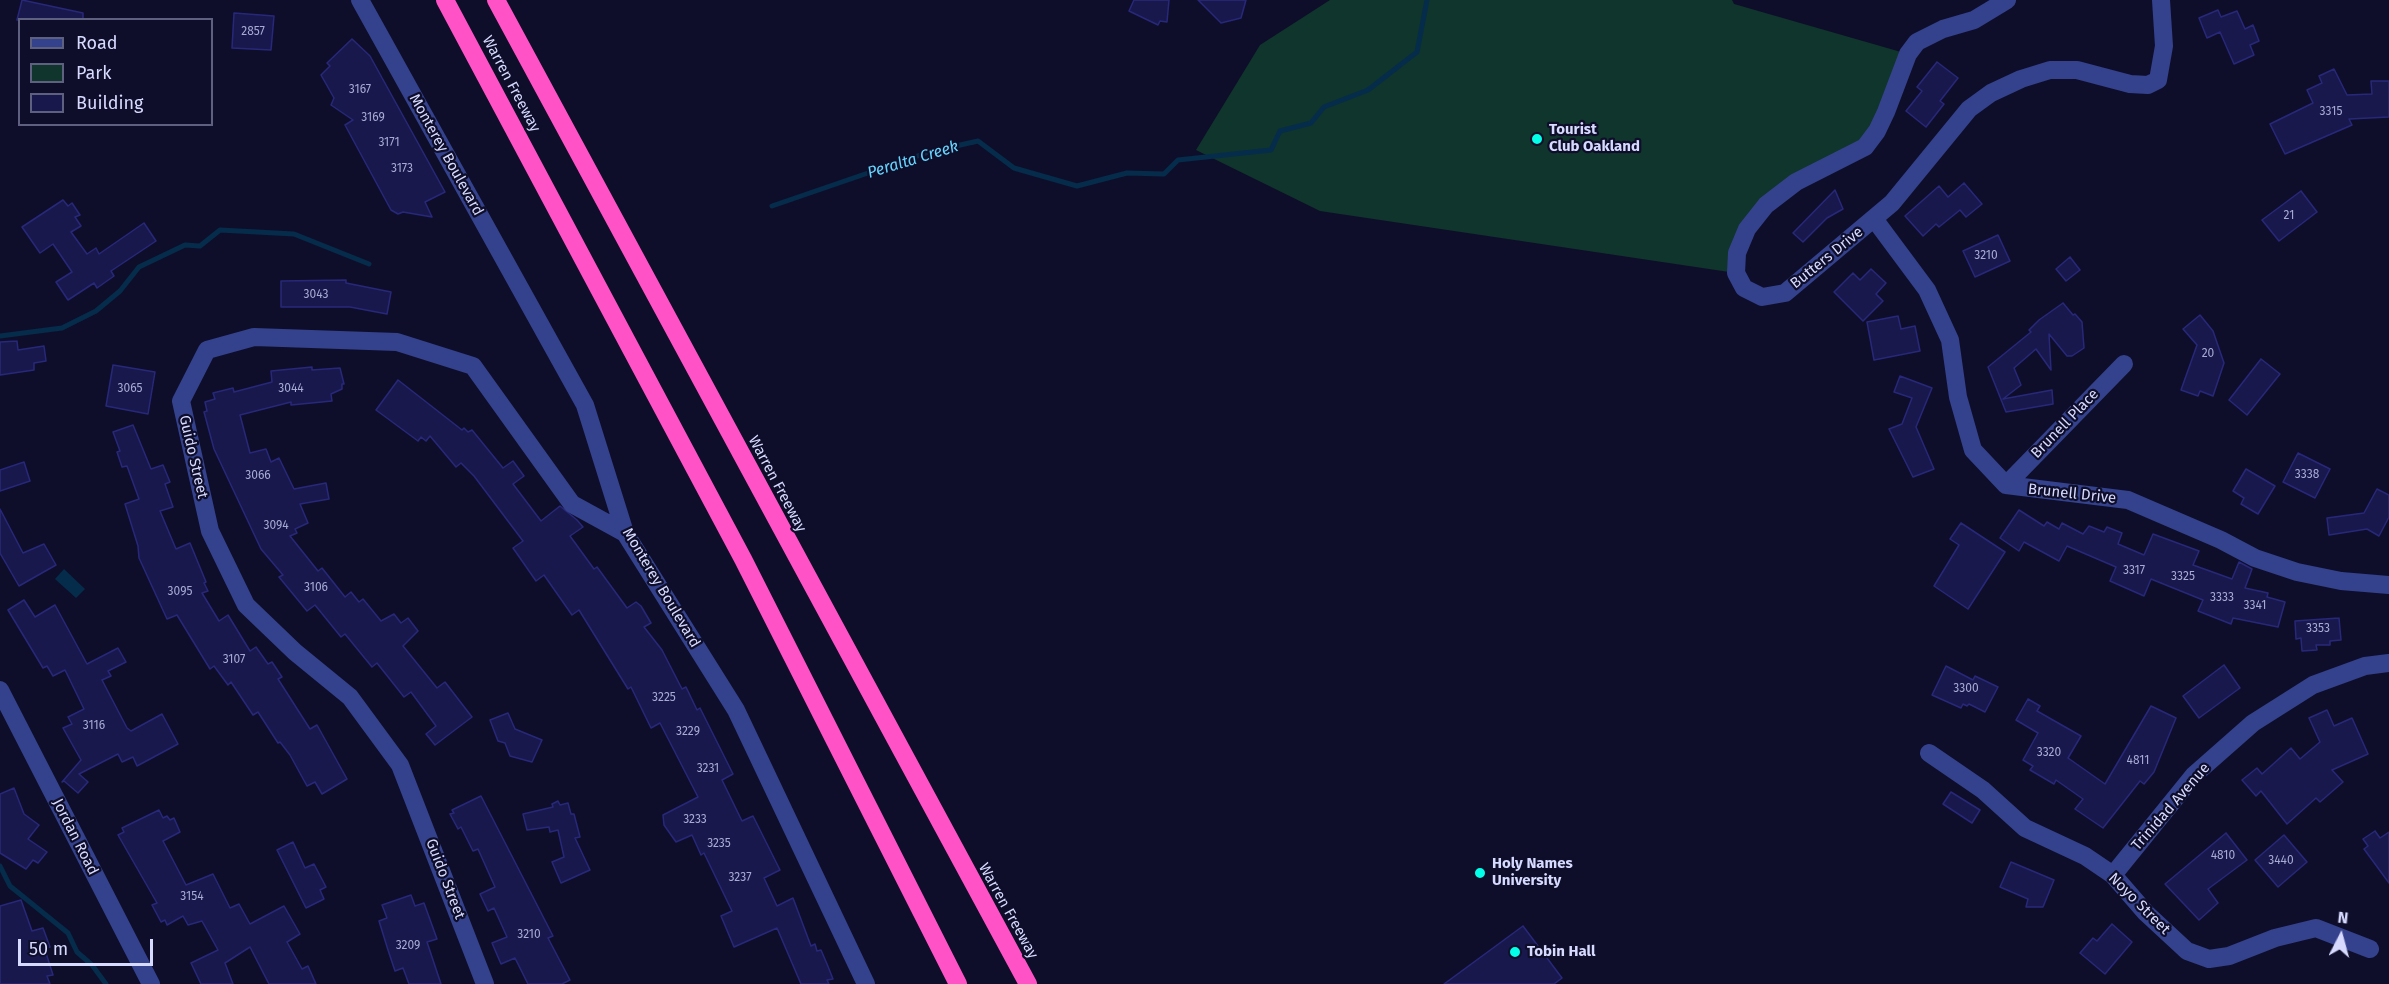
<!DOCTYPE html>
<html>
<head>
<meta charset="utf-8">
<style>
	body { margin:0 }
	#map { position:relative; width:2389px; height:984px; overflow:hidden; background:#0e0e2a; font-family:"Fira Sans",sans-serif }
	canvas { display:block }
	.legend { position:absolute; left:18px; top:18px; width:195px; height:108px; box-sizing:border-box; background:#0e0e2a; border:2px solid #5e607f; margin:0; padding:8px 10px; list-style:none; font-size:18px; color:#d7daff }
	.legend li { display:flex; align-items:center; gap:12px; height:30px }
	.legend b { width:30px; border:2px solid #5e607f }
	.north { position:absolute; left:2311px; top:906px; width:60px; height:60px; -webkit-text-stroke:4px #0e0e2a; paint-order:stroke; rotate:6deg; font-size:16px; font-weight:700; line-height:24px; text-align:center; color:#d7daff }
	.north::after { content:''; display:block; margin:auto; width:21px; height:27px; background:#d7daff; clip-path:polygon(50% 0,100% 100%,50% 72%,0 100%) }
	.scale { position:absolute; left:18px; top:939px; width:135px; height:27px; box-sizing:border-box; border:3px solid #d7daff; border-top:0; padding-left:8px; font-size:18px; line-height:21px; white-space:nowrap; color:#d7daff; -webkit-text-stroke:4px #0e0e2a; paint-order:stroke }
</style>
</head>
<body>
<div id="map">
<canvas width="2389" height="984"></canvas>
<ul class="legend">
<li><b style="height:8px;background:#34428d"></b>Road</li>
<li><b style="height:16px;background:#10352c"></b>Park</li>
<li><b style="height:16px;background:#18184d"></b>Building</li>
</ul>
<div class="north">N</div>
<div class="scale">50 m</div>
</div>
<script>
const ctx = document.querySelector('canvas').getContext('2d');
ctx.lineJoin = 'round';
function fill(path, color) { ctx.fillStyle = color; ctx.fill(path, 'evenodd'); }
const shape = rows => new Path2D(rows.map(r => 'M' + r).join(''));
function strokePath(path, color, width, dash) { ctx.strokeStyle = color; ctx.lineWidth = width; ctx.lineCap = dash ? 'butt' : 'round'; ctx.setLineDash(dash || []); ctx.stroke(path); }
function label(font, color, halo, rows, align = 'center') {
  ctx.font = font + ' "Fira Sans",sans-serif'; ctx.lineWidth = 4.5; ctx.setLineDash([]); ctx.textBaseline = 'middle'; ctx.strokeStyle = halo; ctx.fillStyle = color; for (const [text, x, y, turn = 0] of rows) {
    ctx.save(); ctx.translate(x, y); ctx.rotate((+turn || 0) * Math.PI / 180); ctx.textAlign = isNaN(turn) ? turn : align; if (halo) ctx.strokeText(text, 0, 0); ctx.fillText(text, 0, 0); ctx.restore();
  }
}
fill(shape([
	[1330,0,1732,0,1734,4,1908,54,1877,131,1766,205,1736,273,1320,211,1196,150,1260,45]
]), '#10352c');
fill(shape([
	[64,569,85,589,76,598,55,579]
]), '#052c4b');
strokePath(shape([
	[772,206,929,152,978,141,1014,168,1077,186,1127,173,1164,174,1178,160,1271,150,1280,131,1311,123,1324,107,1368,90,1417,52,1427,0],
	[0,336,62,328,96,311,120,291,139,267,185,245,200,246,220,230,294,234,369,264],
	[0,866,10,886,68,933,77,952,92,965,106,984]
]), '#052c4b', 5);
const building = shape([
	[22,0,83,13,83,20,17,20,22,0],
	[1134,0,1169,0,1167,22,1160,21,1158,25,1129,11,1134,0],
	[1198,0,1246,0,1241,18,1221,23,1198,0],
	[2218,10,2221,17,2237,11,2245,29,2253,25,2259,41,2250,45,2254,55,2234,64,2220,32,2207,38,2199,18,2218,10],
	[234,13,274,16,271,50,232,48,234,13],
	[352,39,370,56,445,192,425,202,432,217,403,212,398,214,391,210,345,125,353,120,331,105,334,98,321,75,330,66,327,63,352,39],
	[1937,62,1958,78,1940,101,1944,104,1926,127,1906,111,1922,91,1917,87,1937,62],
	[2334,69,2347,95,2372,94,2371,81,2389,81,2389,117,2349,119,2352,125,2285,154,2270,124,2313,103,2307,90,2322,83,2319,76,2334,69],
	[1964,183,1982,204,1966,217,1960,210,1939,227,1936,224,1923,236,1905,216,1939,186,1948,197,1964,183],
	[1835,190,1843,209,1827,218,1803,242,1793,233,1835,190],
	[2301,191,2317,212,2279,241,2262,220,2301,191],
	[63,200,68,206,72,203,80,215,75,217,81,226,71,232,87,254,96,248,99,254,144,223,156,241,111,271,114,276,97,288,94,283,68,300,56,282,72,272,53,244,40,253,22,227,63,200],
	[1998,235,2010,261,1975,277,1963,251,1998,235],
	[2070,257,2080,270,2066,281,2056,269,2070,257],
	[1871,269,1886,283,1876,294,1883,301,1863,321,1834,292,1853,273,1860,280,1871,269],
	[346,280,346,283,391,292,387,314,350,307,281,307,281,281,346,280],
	[2063,303,2073,315,2075,314,2082,322,2084,348,2072,356,2067,356,2049,334,2051,370,2036,349,2014,368,2021,385,2003,399,2052,390,2053,404,2006,412,1988,367,2031,332,2029,330,2039,320,2063,303],
	[2200,315,2213,331,2224,363,2213,396,2200,391,2198,396,2181,390,2197,345,2183,329,2200,315],
	[1898,316,1901,329,1915,326,1920,351,1874,360,1867,322,1898,316],
	[17,341,18,350,44,346,46,361,34,363,34,370,0,375,0,342,17,341],
	[2261,359,2280,374,2247,415,2229,400,2261,359],
	[113,365,155,372,148,414,106,406,113,365],
	[312,367,312,370,340,368,344,384,342,384,342,389,331,394,332,401,291,405,291,402,240,415,250,453,266,449,271,462,279,458,294,489,326,483,329,499,300,504,308,523,295,529,297,533,290,536,318,571,322,568,345,597,351,592,359,602,363,599,381,621,394,614,401,623,408,618,418,631,403,646,437,688,445,682,472,717,435,745,426,734,436,726,411,692,404,697,377,663,372,667,345,634,341,637,315,605,307,611,279,577,283,575,261,549,214,449,204,412,207,411,205,402,215,399,213,393,233,388,234,392,272,382,271,371,312,367],
	[1900,376,1932,388,1916,427,1934,469,1913,477,1889,429,1902,424,1912,398,1894,392,1900,376],
	[398,380,462,430,464,428,468,432,472,430,503,468,513,461,524,476,513,484,541,521,560,506,577,520,583,527,570,536,594,569,597,567,627,608,636,602,641,606,651,623,644,627,662,650,682,689,686,687,697,710,700,708,733,774,722,780,742,821,753,816,780,870,764,878,777,906,793,898,811,946,815,944,817,951,821,950,827,964,833,979,827,980,829,984,801,984,777,928,734,947,721,916,732,911,704,853,701,855,692,835,676,842,664,825,663,815,698,797,660,723,651,728,631,687,628,689,579,610,572,615,544,575,536,581,513,548,523,541,474,476,461,463,456,467,430,436,426,441,421,437,418,441,376,410,398,380],
	[133,425,151,469,163,465,170,482,165,484,173,507,160,511,176,549,190,543,206,582,204,583,208,591,202,593,219,621,228,615,250,651,256,647,268,664,272,662,282,677,278,679,310,729,317,725,347,779,322,794,315,782,307,786,290,755,280,742,278,743,258,712,253,715,231,682,228,685,214,666,210,669,177,615,167,619,139,558,138,546,125,504,139,499,127,466,122,467,117,452,120,451,113,432,133,425],
	[2298,453,2330,469,2315,498,2283,482,2298,453],
	[24,462,30,481,0,491,0,470,24,462],
	[2246,469,2275,486,2258,514,2241,504,2244,498,2233,491,2246,469],
	[2377,489,2389,495,2389,517,2379,536,2367,529,2329,535,2327,518,2364,513,2377,489],
	[0,509,23,553,44,544,56,565,19,586,0,553,0,509],
	[2019,510,2044,526,2047,522,2059,529,2062,523,2083,534,2089,526,2104,532,2107,527,2122,533,2118,544,2144,555,2153,534,2199,551,2193,565,2232,579,2239,562,2252,569,2245,588,2268,593,2267,597,2285,602,2278,627,2233,618,2231,624,2198,611,2203,600,2151,579,2144,596,2110,581,2116,567,2067,546,2059,561,2024,542,2019,551,2000,538,2019,510],
	[1961,523,2005,552,1968,609,1934,586,1959,545,1950,539,1961,523],
	[24,600,35,617,55,605,87,664,118,648,126,662,108,671,111,676,102,680,127,728,131,731,162,714,178,744,137,766,133,757,122,762,118,754,79,774,88,782,78,793,64,781,62,782,81,760,63,728,72,724,68,717,84,709,65,670,53,676,47,666,43,668,8,610,24,600],
	[2339,618,2341,640,2330,641,2330,645,2316,645,2317,650,2302,651,2301,638,2296,639,2295,621,2339,618],
	[2224,665,2240,688,2199,718,2183,696,2224,665],
	[1946,666,1973,680,1975,676,1998,687,1985,712,1969,704,1967,706,1963,704,1961,708,1932,695,1946,666],
	[2028,699,2040,706,2037,711,2081,736,2068,758,2105,784,2151,706,2176,718,2154,772,2144,784,2140,781,2103,828,2075,809,2083,799,2056,780,2054,784,2030,770,2033,766,2023,760,2038,733,2016,720,2028,699],
	[2327,710,2334,726,2352,718,2368,754,2332,770,2343,782,2320,802,2316,798,2287,824,2261,791,2256,796,2242,780,2257,768,2262,774,2291,748,2300,759,2320,742,2309,718,2327,710],
	[508,713,515,729,542,740,532,762,510,756,505,743,498,741,490,720,508,713],
	[14,788,24,814,39,825,28,839,47,852,38,863,33,860,26,869,0,853,0,794,14,788],
	[1951,792,1980,810,1972,823,1943,804,1951,792],
	[481,796,553,936,548,938,570,980,562,984,528,984,515,958,501,964,492,943,507,937,494,908,488,911,480,894,495,887,478,849,473,851,461,827,458,829,450,814,454,813,452,810,481,796],
	[558,801,560,805,568,803,571,814,574,814,580,837,575,838,590,870,561,883,552,862,564,857,558,830,550,832,549,827,527,830,523,814,553,807,552,804,558,801],
	[159,810,163,818,167,816,170,820,174,818,180,832,163,841,186,885,213,874,230,908,239,904,250,924,284,906,300,934,287,942,302,969,308,966,316,984,269,984,250,947,225,963,233,984,201,984,191,963,218,950,202,921,188,925,183,916,167,925,165,920,161,922,152,905,157,903,118,835,124,832,122,828,159,810],
	[2375,831,2380,838,2389,832,2389,883,2364,849,2368,846,2363,839,2375,831],
	[2226,833,2247,860,2208,889,2218,903,2199,920,2165,884,2226,833],
	[2284,835,2307,862,2278,887,2255,860,2284,835],
	[293,842,305,868,314,864,326,887,320,890,324,899,306,908,277,850,293,842],
	[2011,862,2054,880,2043,907,2026,907,2028,899,2000,887,2011,862],
	[411,895,415,906,424,903,437,939,427,942,441,984,409,984,403,968,395,971,388,950,379,921,387,918,382,905,411,895],
	[21,900,32,931,43,928,50,947,45,949,46,953,53,975,47,976,50,984,0,984,0,906,21,900],
	[2112,924,2132,942,2105,974,2080,953,2093,938,2097,941,2112,924],
	[1523,926,1562,978,1554,984,1444,984,1523,926]
]);
fill(building, '#18184d');
strokePath(building, '#28287b', 1.5);
strokePath(shape([
	[360,0,585,405,625,533,736,710,866,984],
	[2007,0,1974,20,1943,29,1917,42,1908,54,1886,112,1877,131,1865,147,1796,182,1766,205,1747,229,1737,253,1736,273,1744,288,1762,297,1785,293,1892,203,1969,109,1991,93,2021,79,2050,70,2077,70,2130,84,2148,85,2158,80,2164,46,2161,0],
	[1875,220,1927,290,1950,340,1958,397,1973,450,2006,485,2128,500,2221,540,2255,558,2297,572,2341,581,2389,585],
	[2006,485,2124,364],
	[0,690,151,984],
	[1929,753,1983,790,2025,828,2085,856,2113,875,2146,913,2187,951,2209,959,2229,956,2275,938,2316,928,2370,949],
	[2113,875,2194,775,2253,723,2313,685,2365,666,2389,663],
	[485,984,400,765,350,697,295,652,246,605,210,531,181,401,207,350,254,337,397,342,473,366,572,504,625,533]
]), '#34428d', 18);
strokePath(shape([
	[445,0,743,559,958,984],
	[496,0,1028,984]
]), '#ff52c6', 18);
for (const [x, y, r, color] of [
	[1537,139,6,"#03ffe8"],
	[1480,873,6,"#03ffe8"],
	[1515,952,6,"#03ffe8"]
]) { const dot = new Path2D(); dot.arc(x, y, r, 0, 2 * Math.PI); ctx.fillStyle = color; ctx.fill(dot); strokePath(dot, '#0e0e2a', 2); }
label('12px', '#a7aad2', null, [
	["2857",253,32],
	["3167",360,90],
	["3315",2331,112],
	["3169",373,118],
	["3171",389,143],
	["3173",402,169],
	["21",2289,216],
	["3210",1986,256],
	["3043",316,295],
	["20",2208,354],
	["3065",130,389],
	["3044",291,389],
	["3338",2307,475],
	["3066",258,476],
	["3094",276,526],
	["3317",2134,571],
	["3325",2183,577],
	["3106",316,588],
	["3095",180,592],
	["3333",2222,598],
	["3341",2255,606],
	["3353",2318,629],
	["3107",234,660],
	["3300",1966,689],
	["3225",664,698],
	["3116",94,726],
	["3229",688,732],
	["3320",2049,753],
	["4811",2138,761],
	["3231",708,769],
	["3233",695,820],
	["3235",719,844],
	["4810",2223,856],
	["3440",2281,861],
	["3237",740,878],
	["3154",192,897],
	["3210",529,935],
	["3209",408,946]
]);
label('15px', '#d7daff', '#0e0e2a', [
	["Warren Freeway",511,84,62],
	["Monterey Boulevard",446,155,61],
	["Butters Drive",1827,258,-39],
	["Brunell Place",2065,424,-46],
	["Guido Street",193,457,77],
	["Warren Freeway",777,484,62],
	["Brunell Drive",2072,494,6],
	["Monterey Boulevard",661,588,59],
	["Trinidad Avenue",2171,807,-49],
	["Jordan Road",75,837,63],
	["Guido Street",445,879,69],
	["Noyo Street",2139,904,45],
	["Warren Freeway",1008,911,61]
]);
label('bold 15px', '#d7daff', '#0e0e2a', [
	["Tourist",1549,130],
	["Club Oakland",1549,147],
	["Holy Names",1492,864],
	["University",1492,881],
	["Tobin Hall",1527,952]
], 'left');
label('italic 16px', '#65d5ff', '#0e0e2a', [
	["Peralta Creek",913,160,-17]
]);
</script>
</body>
</html>
